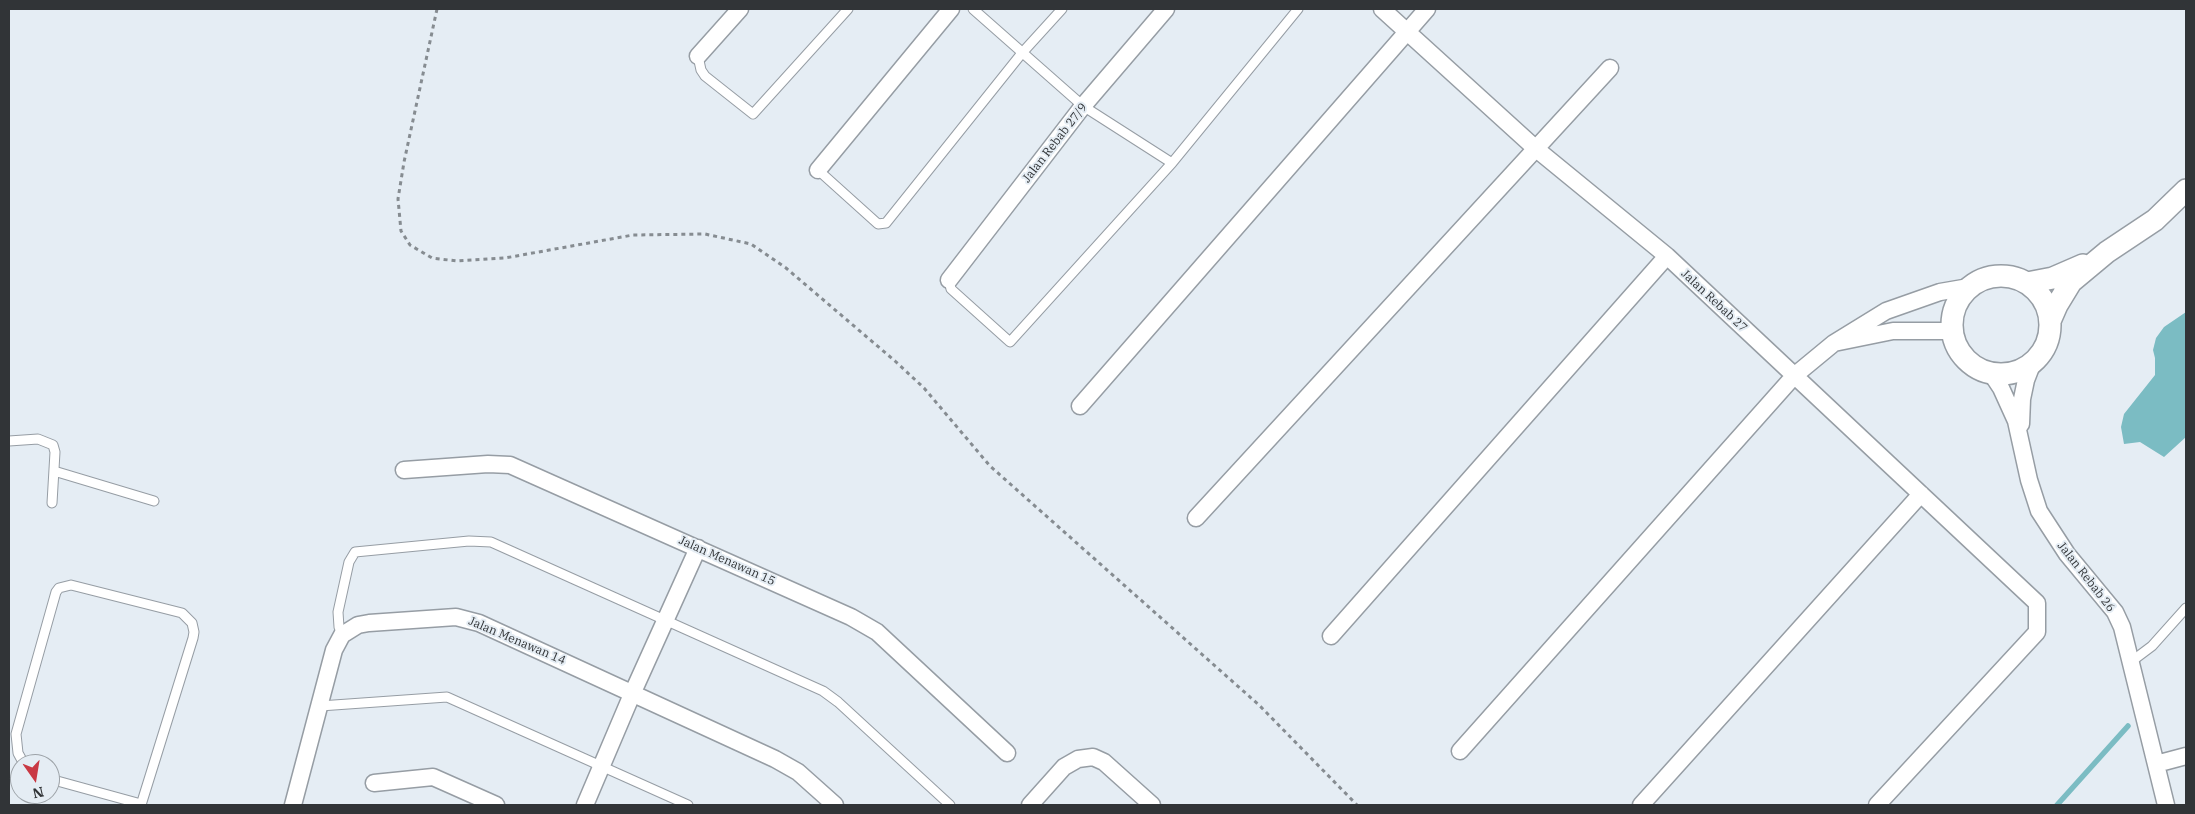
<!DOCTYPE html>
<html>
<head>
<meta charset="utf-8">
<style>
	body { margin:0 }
	#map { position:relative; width:2195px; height:814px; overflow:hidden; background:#e5edf4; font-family:"IBM Plex Serif",serif }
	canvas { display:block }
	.frame { position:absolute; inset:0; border:10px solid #313437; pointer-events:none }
	.north { position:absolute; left:10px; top:754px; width:50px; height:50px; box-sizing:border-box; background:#e5edf4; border:1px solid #9da3a8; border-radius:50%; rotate:167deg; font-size:14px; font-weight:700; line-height:20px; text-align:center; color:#313437 }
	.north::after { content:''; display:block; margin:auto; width:18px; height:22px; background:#c93944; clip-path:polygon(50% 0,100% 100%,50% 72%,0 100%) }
</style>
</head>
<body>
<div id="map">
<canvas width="2195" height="814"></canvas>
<div class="frame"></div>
<div class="north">N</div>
</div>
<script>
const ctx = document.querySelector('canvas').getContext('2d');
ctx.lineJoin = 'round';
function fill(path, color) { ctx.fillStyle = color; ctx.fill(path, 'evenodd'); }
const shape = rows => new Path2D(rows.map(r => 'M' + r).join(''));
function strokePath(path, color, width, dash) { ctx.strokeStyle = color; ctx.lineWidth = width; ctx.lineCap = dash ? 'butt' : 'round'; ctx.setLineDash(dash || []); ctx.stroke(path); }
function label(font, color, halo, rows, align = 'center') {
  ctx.font = font + ' "IBM Plex Serif",serif'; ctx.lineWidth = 4; ctx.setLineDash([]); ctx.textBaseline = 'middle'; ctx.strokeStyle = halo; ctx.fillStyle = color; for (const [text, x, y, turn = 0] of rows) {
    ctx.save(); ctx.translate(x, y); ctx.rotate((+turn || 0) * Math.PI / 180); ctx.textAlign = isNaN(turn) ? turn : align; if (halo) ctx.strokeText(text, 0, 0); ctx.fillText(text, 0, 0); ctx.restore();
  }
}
fill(shape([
	[2186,312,2186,437,2164,457,2140,442,2124,444,2121,427,2124,414,2155,375,2155,358,2153,350,2156,338,2164,327]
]), '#7bbcc3');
strokePath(shape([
	[2057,805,2128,726]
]), '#7bbcc3', 5.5);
const service = shape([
	[973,9,1083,106,1172,163],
	[698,56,701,70,705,76,753,114,848,9],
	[818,170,878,224,886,223,1022,53,1062,9],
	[949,280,951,289,1010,342,1172,163,1298,9],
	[9,441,38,439,53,445,55,452,52,503],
	[54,471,154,501],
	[342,635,339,627,338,612,349,562,355,552,469,541,491,542,823,691,838,702,950,805],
	[2132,661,2152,646,2186,608],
	[320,706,447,697,688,805],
	[24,764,18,753,16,734,56,592,59,588,71,585,182,613,192,623,194,632,193,638,141,805],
	[50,779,141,804]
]);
const minor = shape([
	[1382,9,1535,148,1667,256,2037,603,2037,632,1877,805],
	[698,56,740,9],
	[818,170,951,9],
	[949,280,1083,106,1166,9],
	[1952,331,1893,331,1834,343,1886,311,1940,292,1969,287],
	[1991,373,2001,388,2016,421,2029,480,2039,511,2067,554,2115,612,2122,627,2166,805],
	[1080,406,1427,9],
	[2021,424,2022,399,2026,380,2033,362],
	[404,470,488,464,510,465,851,617,877,632,1007,753],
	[1196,518,1610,68],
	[1331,636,1667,256],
	[1460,751,1794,376,1834,343],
	[2156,764,2186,756],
	[374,783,433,777,496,805],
	[293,805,334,650,342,635,358,625,369,623,456,617,479,623,775,759,798,772,835,805],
	[585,805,633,692,698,548],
	[1030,805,1064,767,1078,759,1093,757,1104,762,1152,805],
	[1641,805,1921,494]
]);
const tertiary = shape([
	'1952 325a49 49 0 1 1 98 0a49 49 0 1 1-98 0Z',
	[2027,283,2053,278,2083,265],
	[2050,321,2057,305,2071,282,2107,252,2155,220,2186,190]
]);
strokePath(service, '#969da4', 11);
strokePath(minor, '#969da4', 19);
strokePath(tertiary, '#969da4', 24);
strokePath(shape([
	[437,9,404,162,398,199,401,231,410,245,432,258,457,261,505,258,633,235,705,234,751,244,786,268,895,361,924,388,990,466,1259,705,1357,805]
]), '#868c91', 3, [4, 4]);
strokePath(service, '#fff', 9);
strokePath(minor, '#fff', 16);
strokePath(tertiary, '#fff', 21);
label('12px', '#313437', '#e5edf4', [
	["Jalan Rebab 27/9",1055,143,-52],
	["Jalan Rebab 27",1714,301,43],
	["Jalan Menawan 15",727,561,24],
	["Jalan Rebab 26",2086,577,52],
	["Jalan Menawan 14",517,641,23]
]);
</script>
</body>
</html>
